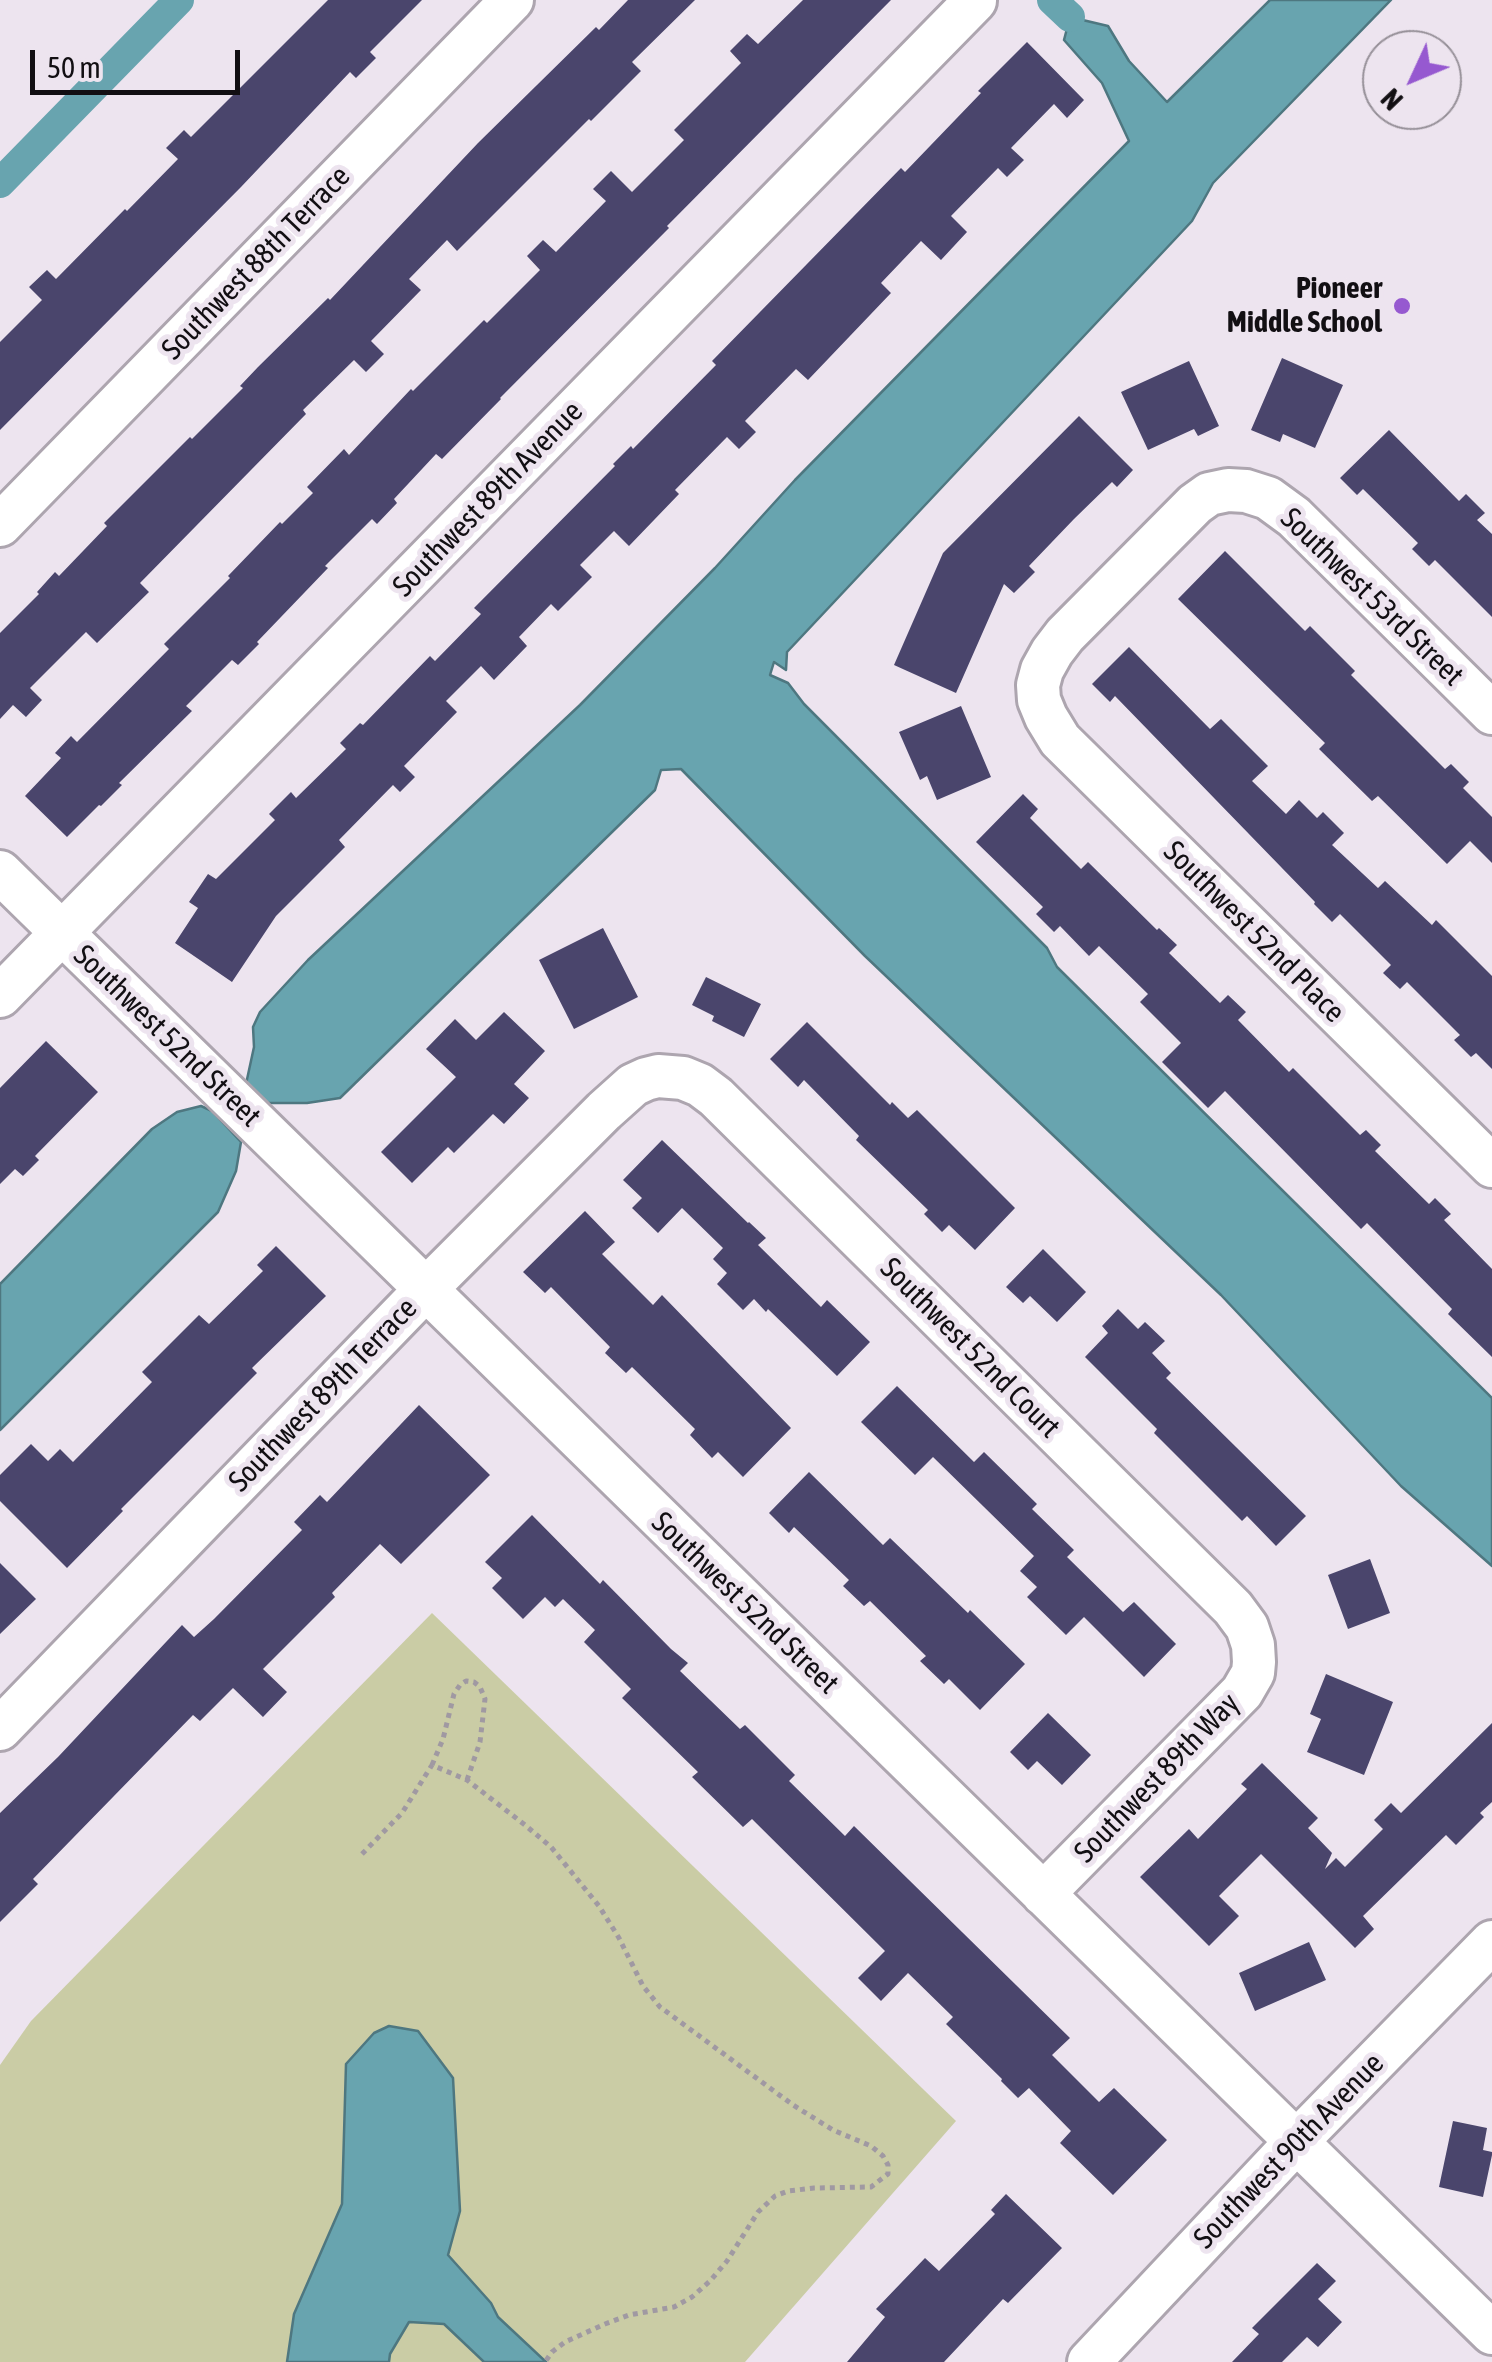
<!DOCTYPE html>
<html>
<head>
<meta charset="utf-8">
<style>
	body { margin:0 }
	#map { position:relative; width:1492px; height:2362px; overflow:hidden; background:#ede4ef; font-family:"Asap Condensed",sans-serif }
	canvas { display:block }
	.north { position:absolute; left:1362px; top:30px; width:100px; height:100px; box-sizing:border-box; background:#ede4ef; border:2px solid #958f97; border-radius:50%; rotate:226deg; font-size:28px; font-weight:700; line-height:40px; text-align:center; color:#120f13 }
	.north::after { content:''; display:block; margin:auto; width:35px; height:45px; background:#9659d0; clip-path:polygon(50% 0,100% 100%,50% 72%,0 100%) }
	.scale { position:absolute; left:30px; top:50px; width:210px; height:45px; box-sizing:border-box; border:5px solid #120f13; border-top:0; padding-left:12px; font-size:30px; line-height:35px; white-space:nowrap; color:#120f13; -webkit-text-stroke:8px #ede4ef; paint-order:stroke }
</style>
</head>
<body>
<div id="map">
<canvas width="1492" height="2362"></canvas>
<div class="north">N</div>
<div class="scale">50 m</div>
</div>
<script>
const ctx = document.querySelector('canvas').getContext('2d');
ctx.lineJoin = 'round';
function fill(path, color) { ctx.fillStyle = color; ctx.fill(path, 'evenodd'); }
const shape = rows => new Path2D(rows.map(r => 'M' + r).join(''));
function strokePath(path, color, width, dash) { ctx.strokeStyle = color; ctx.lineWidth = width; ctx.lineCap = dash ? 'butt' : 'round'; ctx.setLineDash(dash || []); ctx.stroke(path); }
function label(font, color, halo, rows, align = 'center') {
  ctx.font = font + ' "Asap Condensed",sans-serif'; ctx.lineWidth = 10; ctx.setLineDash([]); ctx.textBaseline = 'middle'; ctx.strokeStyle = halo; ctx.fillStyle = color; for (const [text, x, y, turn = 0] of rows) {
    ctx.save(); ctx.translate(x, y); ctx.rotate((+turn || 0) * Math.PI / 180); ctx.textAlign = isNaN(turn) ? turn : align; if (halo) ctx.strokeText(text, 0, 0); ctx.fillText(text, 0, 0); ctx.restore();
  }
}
fill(shape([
	[432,1613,956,2121,745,2362,0,2362,0,2065,31,2021]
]), '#cacca5');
const water = shape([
	[1270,0,1391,0,1213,183,1192,221,787,652,786,670,774,662,770,675,788,683,804,704,1047,948,1057,967,1492,1398,1492,1566,1401,1486,1221,1295,865,956,681,769,661,770,655,790,340,1098,307,1103,264,1103,246,1084,254,1047,253,1027,260,1012,308,960,580,705,715,568,795,480,1129,141,1102,83,1064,40,1070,17,1108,26,1129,61,1167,102,1270,0],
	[201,1106,212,1111,241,1142,236,1171,218,1212,0,1430,0,1284,152,1129,177,1112,201,1106],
	[389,2026,418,2031,453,2078,460,2211,448,2255,491,2303,498,2317,546,2362,484,2362,444,2324,409,2322,390,2354,389,2362,287,2362,294,2314,342,2204,346,2064,374,2033,389,2026]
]);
fill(water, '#68a4af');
strokePath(water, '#4e7780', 2.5);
strokePath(shape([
	[1052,0,1070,17],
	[0,183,179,0]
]), '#68a4af', 30);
fill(shape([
	[328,0,422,0,370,52,376,58,356,78,350,72,241,187,0,430,0,342,42,300,29,287,47,270,56,279,125,209,127,211,178,159,166,148,184,130,191,137],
	[628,0,695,0,632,62,641,71,591,121,589,119,457,251,447,240,409,279,421,290,371,341,384,354,366,372,354,360,303,410,306,414,140,583,149,592,97,643,86,632,30,688,42,700,26,717,13,705,0,719,0,633,39,594,37,592,55,572,59,576,107,526,104,523,190,437,192,439,243,388,240,386,258,367,328,298,330,300,478,143,596,27,599,30],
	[803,0,891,0,667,226,669,228,500,398,501,399,442,459,436,454,394,499,397,503,377,524,372,519,325,566,328,568,257,642,259,644,238,665,232,660,186,706,192,711,119,783,122,785,101,806,99,805,67,837,25,796,61,758,55,753,71,736,77,742,169,649,164,644,230,578,228,576,280,522,282,524,313,493,307,487,344,449,349,455,411,389,413,391,484,320,487,323,540,270,527,256,543,240,556,252,606,201,593,189,611,171,632,192,684,140,674,130,741,63,730,51,747,34,758,44],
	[1027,42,1084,100,1067,118,1054,104,1011,148,1024,160,1007,177,998,168,951,216,967,232,941,260,921,241,881,283,891,293,808,380,796,369,745,421,756,432,739,449,727,437,675,490,679,494,629,546,614,531,580,565,592,577,558,611,551,604,519,637,527,646,494,680,481,666,446,701,457,712,404,766,415,777,400,792,393,785,339,840,345,847,276,916,232,982,175,943,198,908,189,902,208,874,216,879,275,820,269,814,291,792,296,798,346,749,340,743,360,723,363,725,430,656,435,661,481,614,474,608,615,466,613,464,631,446,633,449,716,365,712,361,901,168,905,172,981,93,978,91],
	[1282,358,1343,385,1315,448,1283,434,1280,442,1251,430],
	[1189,361,1219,426,1198,436,1194,429,1148,450,1121,392],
	[1079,416,1133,470,1117,487,1112,482,1074,519,1029,566,1035,572,1014,593,1004,584,956,693,894,665,943,553],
	[1389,430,1459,501,1466,494,1485,513,1477,520,1492,534,1492,617,1435,560,1429,566,1412,549,1418,543,1363,489,1357,495,1340,478],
	[1225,551,1305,631,1310,626,1355,671,1351,675,1445,769,1451,764,1469,782,1463,788,1492,817,1492,863,1470,841,1447,864,1378,796,1372,801,1319,749,1325,743,1178,599],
	[1129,647,1210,729,1221,719,1268,766,1252,781,1286,814,1299,800,1317,818,1323,812,1344,833,1332,845,1378,888,1385,881,1432,925,1436,920,1492,976,1492,1069,1476,1053,1471,1057,1454,1040,1460,1035,1407,982,1400,989,1383,973,1391,965,1340,914,1332,922,1314,904,1315,902,1115,696,1110,702,1092,684],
	[961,706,991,777,937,800,927,776,920,780,899,732],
	[1023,794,1038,809,1030,818,1081,869,1088,862,1157,930,1159,928,1177,945,1169,953,1220,1003,1228,995,1246,1012,1238,1020,1289,1072,1293,1068,1360,1135,1366,1130,1381,1145,1375,1151,1429,1204,1435,1198,1451,1214,1444,1220,1492,1269,1492,1357,1448,1314,1452,1309,1367,1223,1361,1229,1225,1091,1208,1108,1162,1062,1181,1043,1140,1002,1148,994,1099,946,1089,956,1060,926,1054,932,1036,914,1043,907,976,842],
	[603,928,638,997,574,1029,539,960],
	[706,977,761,1004,744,1037,712,1021,714,1016,692,1005],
	[504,1012,545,1051,514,1084,529,1098,504,1124,493,1114,454,1153,448,1147,412,1183,381,1152,456,1077,426,1049,455,1019,476,1040],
	[807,1022,890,1105,892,1102,908,1118,917,1110,1015,1208,975,1250,949,1225,942,1232,924,1214,928,1210,856,1140,859,1136,804,1080,798,1087,770,1059],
	[46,1041,98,1092,35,1156,39,1160,23,1176,15,1169,0,1184,0,1088],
	[662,1140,748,1223,749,1222,766,1238,758,1245,821,1307,827,1300,870,1342,837,1376,768,1309,766,1312,754,1299,743,1310,717,1284,727,1273,713,1259,723,1248,682,1208,658,1233,632,1208,642,1198,623,1180],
	[585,1211,615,1242,602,1254,653,1305,662,1295,791,1428,743,1477,718,1452,712,1458,690,1435,695,1429,632,1367,626,1373,605,1353,610,1347,551,1287,545,1293,523,1272],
	[276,1246,326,1296,252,1368,257,1373,121,1509,123,1511,67,1568,0,1501,0,1475,31,1444,48,1461,60,1449,73,1462,152,1382,142,1372,199,1315,209,1324,263,1271,257,1265],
	[1043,1249,1086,1292,1057,1322,1030,1296,1023,1303,1006,1287],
	[1118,1309,1138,1329,1145,1322,1165,1341,1152,1353,1171,1373,1166,1378,1306,1516,1276,1546,1247,1516,1242,1521,1154,1433,1157,1429,1085,1357,1108,1333,1102,1326],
	[897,1386,974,1462,984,1452,1037,1504,1032,1509,1074,1550,1067,1557,1123,1612,1134,1602,1176,1644,1144,1677,1084,1617,1066,1635,1027,1597,1037,1587,1020,1571,1034,1556,933,1457,915,1475,861,1422],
	[419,1405,490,1475,401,1564,380,1544,332,1593,335,1597,263,1669,287,1692,263,1717,233,1688,200,1721,193,1715,33,1879,38,1884,0,1922,0,1813,58,1757,182,1625,194,1637,214,1619,302,1530,294,1522,320,1495,327,1502],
	[809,1472,883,1545,890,1538,968,1613,970,1610,1025,1664,980,1710,949,1679,944,1684,920,1661,926,1656,870,1601,864,1606,843,1586,849,1580,794,1527,789,1533,769,1513],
	[532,1515,600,1584,603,1580,671,1649,688,1663,680,1671,740,1729,745,1725,795,1775,789,1781,845,1836,854,1826,1070,2038,1052,2055,1099,2102,1114,2088,1167,2140,1113,2195,1060,2143,1071,2131,1029,2088,1018,2098,1001,2081,1002,2079,946,2024,953,2017,908,1973,881,2001,858,1978,885,1951,752,1819,743,1827,692,1777,698,1772,622,1698,631,1689,584,1642,595,1630,563,1599,555,1607,545,1597,523,1619,492,1588,502,1578,485,1562],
	[1370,1559,1390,1613,1348,1629,1328,1575],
	[0,1563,36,1599,0,1634],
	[1326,1674,1393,1702,1364,1775,1307,1752,1321,1719,1310,1714],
	[1048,1713,1091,1755,1062,1785,1037,1761,1028,1770,1010,1752],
	[1492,1723,1492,1802,1480,1813,1484,1817,1456,1845,1446,1835,1363,1916,1374,1929,1355,1948,1261,1854,1219,1896,1239,1916,1209,1946,1140,1877,1189,1829,1198,1839,1247,1789,1241,1784,1262,1763,1318,1818,1308,1828,1332,1853,1325,1869,1336,1858,1345,1867,1383,1829,1374,1820,1391,1803,1401,1813],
	[1309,1942,1326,1980,1255,2011,1239,1973],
	[1453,2121,1487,2128,1483,2150,1492,2152,1492,2155,1483,2197,1439,2187],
	[1006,2194,1062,2248,1008,2303,1003,2299,944,2362,847,2362,885,2317,876,2309,925,2258,939,2271,995,2214,991,2210],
	[1317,2263,1336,2281,1318,2299,1342,2322,1318,2347,1307,2337,1282,2362,1232,2362,1259,2334,1252,2328]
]), '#4a456c');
const minor = shape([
	[0,525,512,0],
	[1492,713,1294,517,1268,498,1246,491,1228,490,1209,494,1195,504,1065,635,1052,652,1042,670,1038,685,1039,700,1046,717,1060,740,1492,1166],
	[0,872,1492,2333],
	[0,996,975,1],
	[0,1729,425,1290,604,1111,633,1085,646,1079,658,1076,683,1078,700,1085,716,1097,1233,1608,1247,1627,1253,1645,1254,1662,1253,1673,1242,1692,1043,1894],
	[1089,2362,1296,2142,1492,1942]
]);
strokePath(minor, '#ada5af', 48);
strokePath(shape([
	[432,1765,443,1739,454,1694,460,1685,466,1681,474,1682,480,1687,485,1699,480,1742,467,1780],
	[362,1854,402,1813,432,1765,467,1780,525,1825,551,1847,573,1874,599,1906,619,1938,643,1986,660,2007,793,2105,833,2130,871,2146,883,2156,888,2165,888,2174,871,2187,814,2188,788,2191,775,2196,758,2212,727,2261,710,2281,692,2297,674,2307,629,2315,605,2324,565,2342,552,2352,545,2362]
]), '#a099a2', 5, [5, 5]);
strokePath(minor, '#fff', 42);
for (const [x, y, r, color] of [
	[1402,306,10,"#9659d0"]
]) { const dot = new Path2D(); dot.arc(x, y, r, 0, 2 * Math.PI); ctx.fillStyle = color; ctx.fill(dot); strokePath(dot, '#ede4ef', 4); }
label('30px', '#120f13', '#ede4ef', [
	["Southwest 88th Terrace",256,263,-46],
	["Southwest 89th Avenue",488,499,-46],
	["Southwest 53rd Street",1372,597,44],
	["Southwest 52nd Place",1254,932,45],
	["Southwest 52nd Street",167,1036,44],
	["Southwest 52nd Court",970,1348,45],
	["Southwest 89th Terrace",323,1395,-46],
	["Southwest 52nd Street",745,1603,44],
	["Southwest 89th Way",1157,1778,-46],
	["Southwest 90th Avenue",1289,2151,-46]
]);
label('bold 30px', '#120f13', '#ede4ef', [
	["Pioneer",1382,289],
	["Middle School",1382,323]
], 'right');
</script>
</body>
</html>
